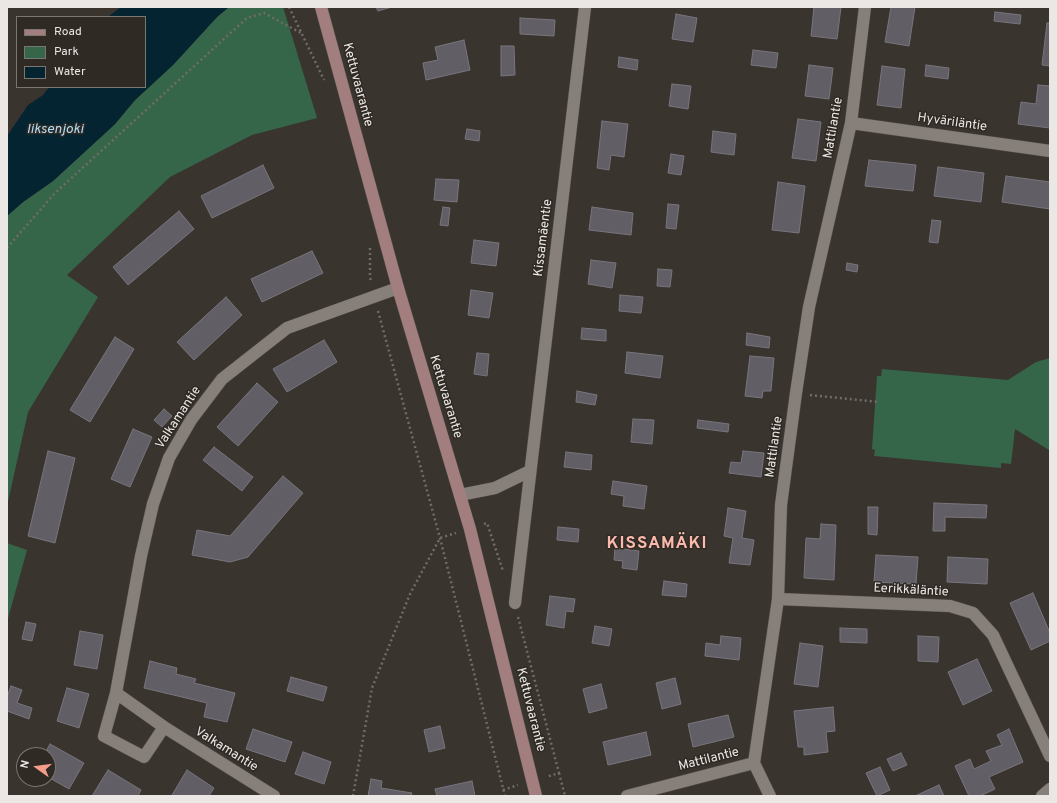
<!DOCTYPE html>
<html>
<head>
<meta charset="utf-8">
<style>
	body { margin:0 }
	#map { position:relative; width:1057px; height:803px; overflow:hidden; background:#3a342f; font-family:Overpass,sans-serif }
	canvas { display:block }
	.frame { position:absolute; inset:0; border:8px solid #ebe7e4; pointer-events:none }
	.legend { position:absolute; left:16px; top:16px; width:130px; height:72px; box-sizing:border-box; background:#302a25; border:1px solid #7b7671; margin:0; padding:5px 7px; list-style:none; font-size:12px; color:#ebe7e4 }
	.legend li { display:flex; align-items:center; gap:8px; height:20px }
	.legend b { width:20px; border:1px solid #7b7671 }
	.north { position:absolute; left:16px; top:747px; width:40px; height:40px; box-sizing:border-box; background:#302a25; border:1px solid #7b7671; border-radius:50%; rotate:284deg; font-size:11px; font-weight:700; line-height:16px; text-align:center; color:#ebe7e4 }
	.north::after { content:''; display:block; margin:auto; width:14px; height:18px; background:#f49d8b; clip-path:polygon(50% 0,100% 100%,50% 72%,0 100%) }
</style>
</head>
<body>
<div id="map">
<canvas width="1057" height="803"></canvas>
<div class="frame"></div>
<ul class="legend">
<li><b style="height:5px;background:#a27f7e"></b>Road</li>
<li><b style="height:11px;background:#356649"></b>Park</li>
<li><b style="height:11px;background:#042432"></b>Water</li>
</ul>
<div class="north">N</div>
</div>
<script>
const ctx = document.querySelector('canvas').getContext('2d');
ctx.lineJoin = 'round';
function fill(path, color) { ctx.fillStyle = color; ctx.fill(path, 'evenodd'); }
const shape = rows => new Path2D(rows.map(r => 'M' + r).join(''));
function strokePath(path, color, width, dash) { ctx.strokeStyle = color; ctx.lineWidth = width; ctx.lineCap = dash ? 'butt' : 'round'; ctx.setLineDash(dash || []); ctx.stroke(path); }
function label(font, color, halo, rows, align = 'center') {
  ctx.font = font + ' Overpass,sans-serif'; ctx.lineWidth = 3; ctx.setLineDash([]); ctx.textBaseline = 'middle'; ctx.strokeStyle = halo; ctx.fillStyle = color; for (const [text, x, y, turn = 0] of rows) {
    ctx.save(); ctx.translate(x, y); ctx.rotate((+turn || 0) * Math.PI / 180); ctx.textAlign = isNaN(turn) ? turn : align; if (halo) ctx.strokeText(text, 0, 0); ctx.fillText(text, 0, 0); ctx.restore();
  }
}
fill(shape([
	[229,7,283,7,317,118,252,135,170,177,67,275,98,297,28,412,7,506,7,216,23,202,53,181,102,136,115,124,135,100,173,65,217,17],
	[1050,358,1049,450,1015,429,1011,464,1001,463,1001,468,874,456,875,450,872,449,877,376,881,376,882,369,1008,380,1036,362],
	[7,543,27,550,7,622]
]), '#356649');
fill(shape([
	[121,7,229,7,217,17,173,65,135,100,115,124,102,136,53,181,23,202,7,216,7,136,28,105,43,95,49,87,145,87,145,17,108,17]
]), '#042432');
const building = shape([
	[376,7,392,7,378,11,376,7],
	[814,7,841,7,837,39,811,36,814,7],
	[891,7,915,7,909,46,885,42,891,7],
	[995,12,1021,15,1020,24,994,21,995,12],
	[676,14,697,18,693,42,672,39,676,14],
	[520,18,555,20,554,36,520,34,520,18],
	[1047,23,1050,23,1050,66,1042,65,1047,23],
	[464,40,470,70,426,80,423,63,438,60,435,47,464,40],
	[501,46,514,46,515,75,501,76,501,46],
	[753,50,778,53,776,68,751,65,753,50],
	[619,57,638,60,637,70,618,67,619,57],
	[809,65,833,68,829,99,805,96,809,65],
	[926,65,949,68,948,79,925,76,926,65],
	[882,66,905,69,901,108,877,105,882,66],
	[672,84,691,86,688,109,669,106,672,84],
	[1038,85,1050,86,1050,128,1018,124,1021,102,1036,104,1038,85],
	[798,119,821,122,816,161,792,158,798,119],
	[602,121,628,124,624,157,611,155,609,170,597,168,602,121],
	[467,129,480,131,479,141,465,139,467,129],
	[713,131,736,134,734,155,711,152,713,131],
	[671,154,684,156,681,175,668,173,671,154],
	[869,160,916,165,913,191,865,186,869,160],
	[263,165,274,188,212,218,201,196,263,165],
	[938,167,984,173,981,202,934,196,938,167],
	[1006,176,1050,182,1050,209,1002,202,1006,176],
	[436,179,459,180,457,202,434,200,436,179],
	[778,182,805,186,799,233,772,230,778,182],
	[668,204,679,205,676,229,666,228,668,204],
	[443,207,450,208,448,226,440,225,443,207],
	[592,207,633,213,631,235,589,230,592,207],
	[179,211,194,229,128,285,113,267,179,211],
	[932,220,941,221,938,243,929,242,932,220],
	[474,240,499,243,496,266,471,263,474,240],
	[312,251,323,273,262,302,251,279,312,251],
	[591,260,616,263,612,288,588,284,591,260],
	[847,263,858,265,857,272,846,270,847,263],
	[658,269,672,270,670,287,657,286,658,269],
	[471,290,493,293,489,318,468,315,471,290],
	[620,295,643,297,641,313,619,311,620,295],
	[226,297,242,315,194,360,177,342,226,297],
	[582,328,606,330,606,341,581,339,582,328],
	[747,333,770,337,769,348,746,345,747,333],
	[115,337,134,349,90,422,70,410,115,337],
	[324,340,337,362,287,392,273,369,324,340],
	[627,352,663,356,660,378,625,373,627,352],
	[477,353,489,354,487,376,474,374,477,353],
	[750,356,774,358,771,391,763,391,762,398,745,396,750,356],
	[257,383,278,402,238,446,217,427,257,383],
	[577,391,597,395,595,405,576,402,577,391],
	[164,409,172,416,162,427,154,420,164,409],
	[633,419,654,420,652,444,631,442,633,419],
	[698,420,729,424,728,432,697,428,698,420],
	[133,429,152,437,130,487,111,479,133,429],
	[214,447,253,477,242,491,203,460,214,447],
	[48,451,75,458,55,543,28,536,48,451],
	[743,451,764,453,761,477,729,473,731,462,741,463,743,451],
	[566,452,592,455,591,470,564,467,566,452],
	[283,476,303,493,248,557,230,562,192,555,197,530,230,536,283,476],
	[613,481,647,486,644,509,623,506,624,496,611,494,613,481],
	[934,503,987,505,986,518,945,517,945,531,933,531,934,503],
	[868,507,878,507,877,535,868,534,868,507],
	[728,508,746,511,742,538,754,540,750,565,729,563,733,538,724,536,728,508],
	[821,524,836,525,834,580,804,578,806,538,820,539,821,524],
	[558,527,579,529,578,542,557,540,558,527],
	[615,548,639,551,637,570,622,568,623,561,614,560,615,548],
	[876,555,918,557,916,584,874,582,876,555],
	[948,557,988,559,987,584,947,582,948,557],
	[664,581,687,584,686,597,662,595,664,581],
	[1033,593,1050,633,1050,641,1031,650,1010,603,1033,593],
	[550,596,575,599,573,612,566,611,564,628,546,625,550,596],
	[26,622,36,624,32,641,22,639,26,622],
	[595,626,612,629,609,646,592,643,595,626],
	[840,628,867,629,867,643,840,642,840,628],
	[80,631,103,635,97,669,74,665,80,631],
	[721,636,741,638,739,660,705,656,706,643,720,645,721,636],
	[918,636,939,637,938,662,918,661,918,636],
	[800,643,823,646,818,687,794,684,800,643],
	[977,659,992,691,963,705,948,672,977,659],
	[150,661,177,668,176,674,196,679,194,683,235,693,227,722,204,717,207,703,144,688,150,661],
	[291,677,327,687,323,701,287,691,291,677],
	[675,678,681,704,662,709,656,683,675,678],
	[601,684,607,708,589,713,583,689,601,684],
	[11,686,22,690,17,703,32,708,29,719,7,711,7,697,11,686],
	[67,688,89,694,79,728,57,721,67,688],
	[833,707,835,731,826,732,828,752,804,755,804,747,798,747,794,711,833,707],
	[728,715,734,737,693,747,688,724,728,715],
	[440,726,445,748,429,752,424,730,440,726],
	[253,729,292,742,285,762,246,749,253,729],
	[1009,729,1023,762,989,777,995,789,980,796,969,796,955,766,970,759,974,769,991,761,986,751,1002,745,997,735,1009,729],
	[646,732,651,755,608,765,603,742,646,732],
	[50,744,84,763,69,789,48,777,48,755,44,755,50,744],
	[303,752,331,762,324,784,295,774,303,752],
	[901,753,907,765,893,771,887,759,901,753],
	[880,767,890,790,877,796,866,773,880,767],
	[108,770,141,790,138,796,92,796,108,770],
	[187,770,214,788,209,796,173,796,172,795,187,770],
	[371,779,382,781,381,788,412,793,411,796,368,796,371,779],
	[472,781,475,796,437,796,435,789,472,781],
	[939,785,944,796,915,796,939,785]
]);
fill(building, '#615e66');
strokePath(building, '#78757d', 1);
const street = shape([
	[851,123,1050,151],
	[460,495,495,488,530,471],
	[778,599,950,606,973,613,993,635,1050,756],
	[515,603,585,7],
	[116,693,104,736,144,757,164,727],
	[754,763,770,796],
	[274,796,164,727,116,693,141,556,153,504,169,458,191,420,222,379,287,328,398,288],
	[627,796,754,763,778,599,781,505,796,393,809,307,851,123,865,7],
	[1042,796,1050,789]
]);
const secondary = shape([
	[321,7,398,288,470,529,536,796]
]);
strokePath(street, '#56504c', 13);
strokePath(secondary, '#56504c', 13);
strokePath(shape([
	[289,7,324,80],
	[7,248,55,193,247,18,264,13,301,33],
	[370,248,370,276,371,283],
	[378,311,440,538,505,796],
	[810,395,879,402],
	[484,524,487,523,503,571],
	[518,617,559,773,546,777],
	[559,773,565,796],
	[503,790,518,785],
	[353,796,372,688,410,594,440,538,456,533]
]), '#716c67', 2.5, [2, 3]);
strokePath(street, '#87807a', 12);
strokePath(secondary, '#a27f7e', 12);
label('13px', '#ebe7e4', '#302a25', [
	["Kettuvaarantie",357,85,75],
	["Hyväriläntie",952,123,8],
	["Mattilantie",834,128,-80],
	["Kissamäentie",544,238,-83],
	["Kettuvaarantie",445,397,73],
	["Valkamantie",179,418,-57],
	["Mattilantie",775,447,-82],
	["Eerikkäläntie",911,591,3],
	["Kettuvaarantie",530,710,76],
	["Valkamantie",226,750,32],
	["Mattilantie",709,760,-14]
]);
label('italic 14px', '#addff9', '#302a25', [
	["Iiksenjoki",55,130]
]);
ctx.letterSpacing = '1px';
label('bold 17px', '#fbb9ab', '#302a25', [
	["KISSAMÄKI",657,545]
]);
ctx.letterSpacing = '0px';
</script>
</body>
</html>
